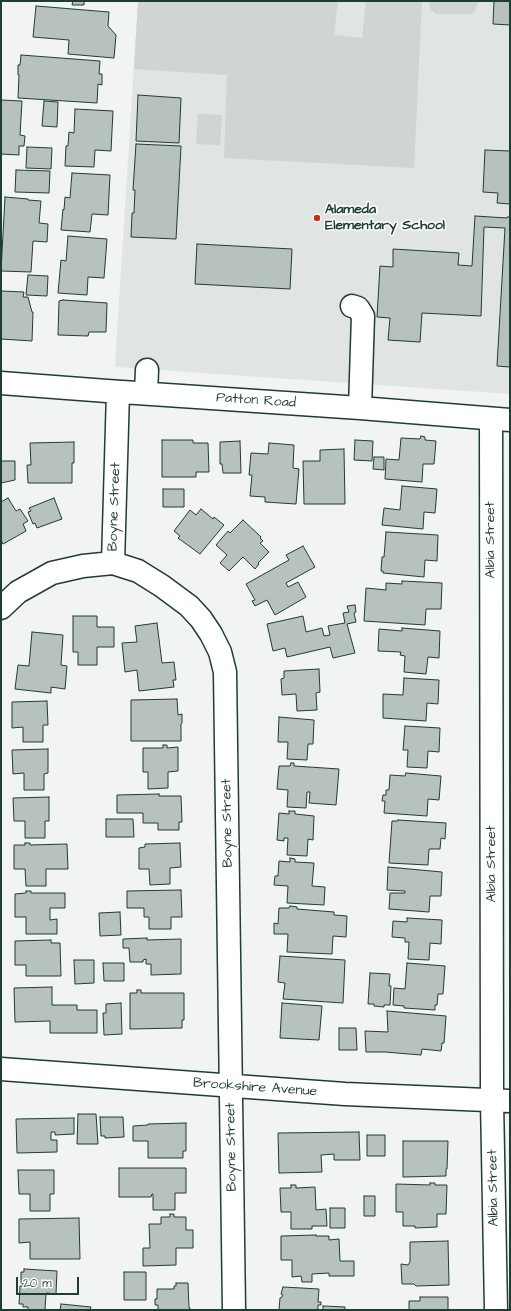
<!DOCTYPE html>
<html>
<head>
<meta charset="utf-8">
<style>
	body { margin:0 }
	#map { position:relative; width:511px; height:1311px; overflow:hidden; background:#f2f3f3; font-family:"Architects Daughter",sans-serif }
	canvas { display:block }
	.frame { position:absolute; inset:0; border:2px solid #1f3d34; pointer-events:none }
	.scale { position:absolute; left:16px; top:1277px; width:63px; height:18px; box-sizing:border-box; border:2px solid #1f3d34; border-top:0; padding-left:5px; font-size:12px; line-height:14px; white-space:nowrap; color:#1f3d34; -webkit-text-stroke:3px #fff; paint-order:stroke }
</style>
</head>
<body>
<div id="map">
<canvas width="511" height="1311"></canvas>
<div class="frame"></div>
<div class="scale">20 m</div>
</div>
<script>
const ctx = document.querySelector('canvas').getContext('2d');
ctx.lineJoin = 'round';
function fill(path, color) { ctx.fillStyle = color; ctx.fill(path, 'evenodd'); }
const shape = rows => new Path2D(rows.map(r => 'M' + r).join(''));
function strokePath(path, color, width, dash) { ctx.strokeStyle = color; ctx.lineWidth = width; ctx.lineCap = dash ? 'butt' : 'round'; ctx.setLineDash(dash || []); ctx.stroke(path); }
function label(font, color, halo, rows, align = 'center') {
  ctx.font = font + ' "Architects Daughter",sans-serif'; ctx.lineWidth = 3; ctx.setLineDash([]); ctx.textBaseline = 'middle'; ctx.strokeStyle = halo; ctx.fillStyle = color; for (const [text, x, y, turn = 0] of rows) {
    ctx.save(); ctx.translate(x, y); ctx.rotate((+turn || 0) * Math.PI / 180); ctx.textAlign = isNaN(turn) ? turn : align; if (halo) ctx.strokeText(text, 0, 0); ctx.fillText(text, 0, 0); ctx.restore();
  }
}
fill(shape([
	[138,1,510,1,510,394,115,367]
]), '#e0e4e3');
fill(shape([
	[138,1,338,1,334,35,362,38,366,1,422,1,414,168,224,158,227,75,134,69],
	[429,1,478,1,475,12,470,14,436,14,431,10],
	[198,114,222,115,220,145,196,144]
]), '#ced5d3');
const building = shape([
	[73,1,84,1,84,5,72,5,73,1],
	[494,1,510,1,510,25,493,24,494,1],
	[36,6,109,12,108,26,116,35,114,58,68,54,69,40,33,37,36,6],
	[21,55,100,61,99,74,102,74,102,85,98,84,97,103,18,98,19,75,18,75,18,65,20,65,21,55],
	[138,95,181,98,179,143,136,141,138,95],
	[1,100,22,101,20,135,25,136,24,146,19,146,19,155,1,154,1,100],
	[44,101,58,102,57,127,42,126,44,101],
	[75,109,113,111,111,151,95,150,94,167,65,166,66,146,68,146,69,132,74,133,75,109],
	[136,144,181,146,176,239,131,237,132,213,134,213,135,190,133,190,136,144],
	[27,147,52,148,51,169,26,168,27,147],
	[485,150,510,151,510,204,497,203,498,193,483,192,485,150],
	[16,170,50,171,49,193,15,192,16,170],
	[72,173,110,175,108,215,92,214,90,232,61,230,63,209,64,210,65,197,70,198,72,173],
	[5,197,28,199,28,200,41,201,39,223,48,224,47,242,33,241,31,272,1,271,5,197],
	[475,216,507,218,507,217,510,217,510,367,497,366,505,228,484,227,481,316,422,313,420,342,388,340,390,318,377,317,380,266,393,267,393,249,459,253,458,265,472,266,475,216],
	[68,236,107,239,104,278,88,277,87,295,58,293,61,260,66,261,68,236],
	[197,244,292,249,290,289,195,284,197,244],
	[28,275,48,276,47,296,26,295,28,275],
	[1,291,24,292,23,297,28,297,32,312,33,312,32,341,1,339,1,291],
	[63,300,107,303,106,332,89,332,88,336,58,335,59,301,63,300],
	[421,436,425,437,425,440,436,441,434,464,423,464,422,482,385,479,386,459,399,460,401,438,420,439,421,436],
	[162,440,193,440,193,443,208,443,209,472,196,472,196,477,162,477,162,440],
	[355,440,373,441,372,461,354,460,355,440],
	[240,441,241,473,223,473,222,464,220,464,220,442,240,441],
	[74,442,74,463,72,463,72,483,28,483,27,465,31,465,30,443,74,442],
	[269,443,294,445,293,468,299,469,296,504,265,502,265,497,250,496,252,475,249,475,251,453,268,454,269,443],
	[344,449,345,504,304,504,303,461,320,461,320,450,344,449],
	[374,457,384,457,384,470,373,469,374,457],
	[1,461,15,461,15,480,1,483,1,461],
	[402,486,437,489,435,513,424,512,423,529,382,525,384,508,400,510,402,486],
	[163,489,184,489,184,507,163,507,163,489],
	[8,498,16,511,20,509,28,521,23,524,26,531,3,544,1,540,1,502,8,498],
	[54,498,62,519,37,528,35,523,33,524,28,512,31,511,29,508,54,498],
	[201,509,213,519,214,517,224,525,200,554,178,538,180,536,174,531,190,510,196,515,201,509],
	[243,520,261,537,260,538,263,541,260,543,269,552,258,563,259,564,255,569,243,557,229,571,220,563,227,555,216,545,228,531,230,533,243,520],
	[386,532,438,535,437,561,425,560,424,577,383,573,383,571,381,571,382,557,384,557,386,532],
	[303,546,315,567,286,583,288,587,298,582,306,597,275,615,267,600,255,606,252,601,255,600,246,584,289,560,286,555,303,546],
	[402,581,442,583,441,609,426,609,425,625,364,621,366,588,386,590,386,583,402,584,402,581],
	[355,605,356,612,354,613,356,622,347,624,355,653,333,658,330,647,287,657,285,648,273,651,267,624,303,616,306,632,322,628,324,636,330,635,328,626,345,623,343,613,349,612,347,606,355,605],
	[73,616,97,616,97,627,114,627,114,647,97,647,97,665,78,665,78,652,73,652,73,616],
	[157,623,162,663,174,662,176,680,173,680,174,687,139,691,137,670,125,672,122,643,137,642,135,626,157,623],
	[402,628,440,631,439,658,428,657,426,674,404,672,405,656,400,655,401,652,378,651,379,629,402,631,402,628],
	[32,632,63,635,61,665,67,666,65,689,51,687,51,693,15,689,18,665,29,666,32,632],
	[319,669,320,692,316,693,317,710,297,711,296,694,282,695,281,679,284,678,284,671,319,669],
	[404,678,439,680,438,704,427,703,426,721,383,718,383,694,403,695,404,678],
	[177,699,178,715,182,714,182,723,181,724,181,741,131,741,131,700,177,699],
	[47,701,48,725,43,725,43,742,23,742,23,727,12,728,12,702,47,701],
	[279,717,314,720,313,744,308,744,307,760,287,759,288,742,278,742,279,717],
	[405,726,440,728,439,752,428,751,427,768,407,767,408,750,403,750,405,726],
	[163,745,167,745,167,748,178,747,178,771,168,772,168,788,148,789,148,772,143,772,143,748,163,748,163,745],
	[48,749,48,773,44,774,44,790,24,790,24,773,13,774,12,750,48,749],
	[291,763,294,763,294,766,339,769,336,805,309,803,310,792,307,792,306,808,287,807,288,790,277,789,279,766,290,766,291,763],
	[406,773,441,776,439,800,428,799,427,816,384,813,385,801,382,801,383,795,386,795,386,790,389,790,390,775,405,776,406,773],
	[159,794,159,796,181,796,182,822,179,822,179,830,158,830,158,823,143,823,143,813,117,813,117,795,159,794],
	[49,797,49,821,45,821,45,838,25,838,25,821,14,821,13,798,49,797],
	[289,811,295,811,295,814,314,816,313,840,308,839,307,856,287,855,288,838,284,838,284,841,277,840,279,813,289,814,289,811],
	[106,819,133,819,134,837,106,837,106,819],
	[398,820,446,823,445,839,441,838,440,849,429,849,428,865,389,863,392,821,398,821,398,820],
	[25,843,30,843,30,845,67,844,68,869,46,869,46,886,26,886,25,869,14,869,14,845,25,845,25,843],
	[180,843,181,867,170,868,170,884,150,885,149,869,139,869,139,848,145,847,145,844,180,843],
	[290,858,295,859,295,862,314,863,312,886,325,887,324,905,287,903,288,886,274,885,275,876,278,876,279,861,290,862,290,858],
	[388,867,442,872,441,896,430,896,429,912,389,909,390,893,405,893,405,891,387,890,388,867],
	[181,890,182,917,171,917,171,929,149,929,149,917,144,917,144,908,127,908,127,891,181,890],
	[26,891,31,891,31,893,65,893,65,908,50,908,50,920,57,919,57,934,26,934,26,917,15,917,15,894,26,893,26,891],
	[290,906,297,907,297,909,334,912,334,915,347,916,346,937,333,936,332,954,287,952,288,934,274,934,274,923,278,924,279,908,289,908,290,906],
	[120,912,121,935,100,936,99,913,120,912],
	[407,918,442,920,441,944,430,943,429,960,408,959,409,942,405,942,405,938,392,937,393,921,407,922,407,918],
	[147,938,147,940,181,939,181,974,151,975,151,964,146,964,146,959,143,960,143,962,130,962,129,948,123,948,123,939,147,938],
	[51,940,51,943,60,943,61,976,26,976,26,965,15,965,15,941,51,940],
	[280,956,345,960,343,1003,283,999,285,983,278,982,280,956],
	[74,960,94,960,94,983,75,984,74,960],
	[103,963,124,963,124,981,104,981,103,963],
	[407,963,445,966,443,994,438,994,437,1005,435,1005,435,1010,404,1008,404,1006,393,1005,394,988,405,989,407,963],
	[370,973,390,974,389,986,391,986,390,1005,384,1005,384,1007,374,1006,374,1004,368,1004,370,973],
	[52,987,52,1005,77,1005,77,1010,97,1010,97,1033,50,1033,50,1021,15,1022,14,988,52,987],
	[137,990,141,990,141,993,184,993,184,1020,182,1020,182,1028,130,1029,130,993,137,993,137,990],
	[121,1003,122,1034,104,1035,103,1013,106,1013,106,1004,121,1003],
	[282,1003,322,1006,319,1040,280,1038,282,1003],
	[387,1011,446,1016,444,1043,442,1043,441,1051,422,1049,421,1055,385,1052,366,1052,365,1031,388,1032,387,1011],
	[339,1028,356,1028,357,1050,339,1050,339,1028],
	[78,1114,96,1114,98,1144,77,1144,78,1114],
	[100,1117,123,1117,124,1137,105,1138,105,1136,101,1136,100,1117],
	[74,1118,74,1134,55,1135,55,1132,51,1132,51,1140,57,1140,57,1152,17,1153,16,1119,74,1118],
	[186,1123,186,1151,183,1151,183,1158,148,1158,148,1141,133,1141,133,1126,148,1125,148,1124,186,1123],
	[359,1132,360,1160,334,1160,334,1154,321,1155,322,1172,279,1173,278,1133,359,1132],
	[367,1135,385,1135,385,1156,367,1156,367,1135],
	[403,1141,448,1141,447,1169,446,1169,446,1176,403,1177,403,1141],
	[119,1168,186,1168,186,1193,175,1193,175,1210,153,1210,153,1194,152,1194,151,1197,119,1197,119,1168],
	[18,1170,54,1170,54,1194,50,1194,50,1211,30,1211,30,1194,19,1194,18,1170],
	[430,1183,435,1183,435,1185,447,1185,446,1214,437,1214,437,1227,415,1228,415,1226,403,1226,403,1212,396,1212,396,1184,430,1185,430,1183],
	[291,1185,296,1185,296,1188,315,1187,316,1210,326,1209,327,1226,312,1226,312,1229,291,1229,291,1212,281,1212,280,1188,291,1188,291,1185],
	[364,1196,375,1196,375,1216,364,1216,364,1196],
	[330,1208,345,1208,345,1228,330,1228,330,1208],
	[170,1214,174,1214,174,1217,186,1217,186,1230,193,1230,193,1248,176,1248,176,1265,143,1266,143,1248,150,1248,149,1224,161,1224,161,1217,170,1217,170,1214],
	[79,1218,80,1259,30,1259,30,1242,19,1243,19,1219,79,1218],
	[316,1235,316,1236,329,1236,329,1240,339,1239,340,1261,354,1261,354,1276,329,1276,329,1273,312,1274,312,1282,302,1282,301,1276,292,1277,292,1260,281,1260,281,1236,316,1235],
	[448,1241,449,1285,416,1286,414,1284,402,1284,401,1264,408,1265,410,1262,410,1242,448,1241],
	[24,1269,57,1271,56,1294,46,1293,45,1310,28,1310,28,1307,23,1307,23,1304,19,1304,20,1286,23,1286,23,1283,21,1283,21,1272,24,1272,24,1269],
	[124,1272,146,1272,146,1300,124,1300,124,1272],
	[176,1283,188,1283,189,1308,190,1308,190,1310,158,1310,158,1305,155,1305,155,1299,157,1299,157,1289,174,1289,174,1286,176,1286,176,1283],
	[283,1287,319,1289,318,1302,321,1302,321,1305,318,1305,318,1310,279,1310,280,1298,282,1297,283,1295,281,1294,283,1287],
	[420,1297,448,1297,448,1310,409,1310,409,1301,420,1301,420,1297],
	[61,1304,91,1307,90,1310,60,1310,61,1304],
	[323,1306,345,1307,345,1310,323,1310,323,1306]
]);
fill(building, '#b7c1bd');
strokePath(building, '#1f3d34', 1);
const minor = shape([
	[352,306,358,308,363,316,360,408],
	[1,383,107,391,360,408,510,420],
	[118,392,113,563,138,571,162,586,189,606,201,619,211,634,220,652,225,672,234,1310],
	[146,393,147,370],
	[491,419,492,1101,496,1310],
	[1,608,18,592,52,573,83,566,113,563],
	[1,1069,345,1094,510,1101]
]);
strokePath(minor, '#1f3d34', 25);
strokePath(minor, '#fff', 22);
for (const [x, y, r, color] of [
	[317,218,4,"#c8321e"]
]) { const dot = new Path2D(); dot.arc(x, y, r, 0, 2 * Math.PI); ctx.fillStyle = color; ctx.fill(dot); strokePath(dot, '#fff', 1.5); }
label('bold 14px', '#1f3d34', '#fff', [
	["Alameda",325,210],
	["Elementary School",325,226]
], 'left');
label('14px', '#1f3d34', '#fff', [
	["Patton Road",256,401,4],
	["Boyne Street",115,507,-88],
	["Albia Street",491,540,-90],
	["Boyne Street",228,823,-91],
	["Albia Street",492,864,-90],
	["Brookshire Avenue",255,1088,4],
	["Boyne Street",232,1147,-91],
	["Albia Street",494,1188,-91]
]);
</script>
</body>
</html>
